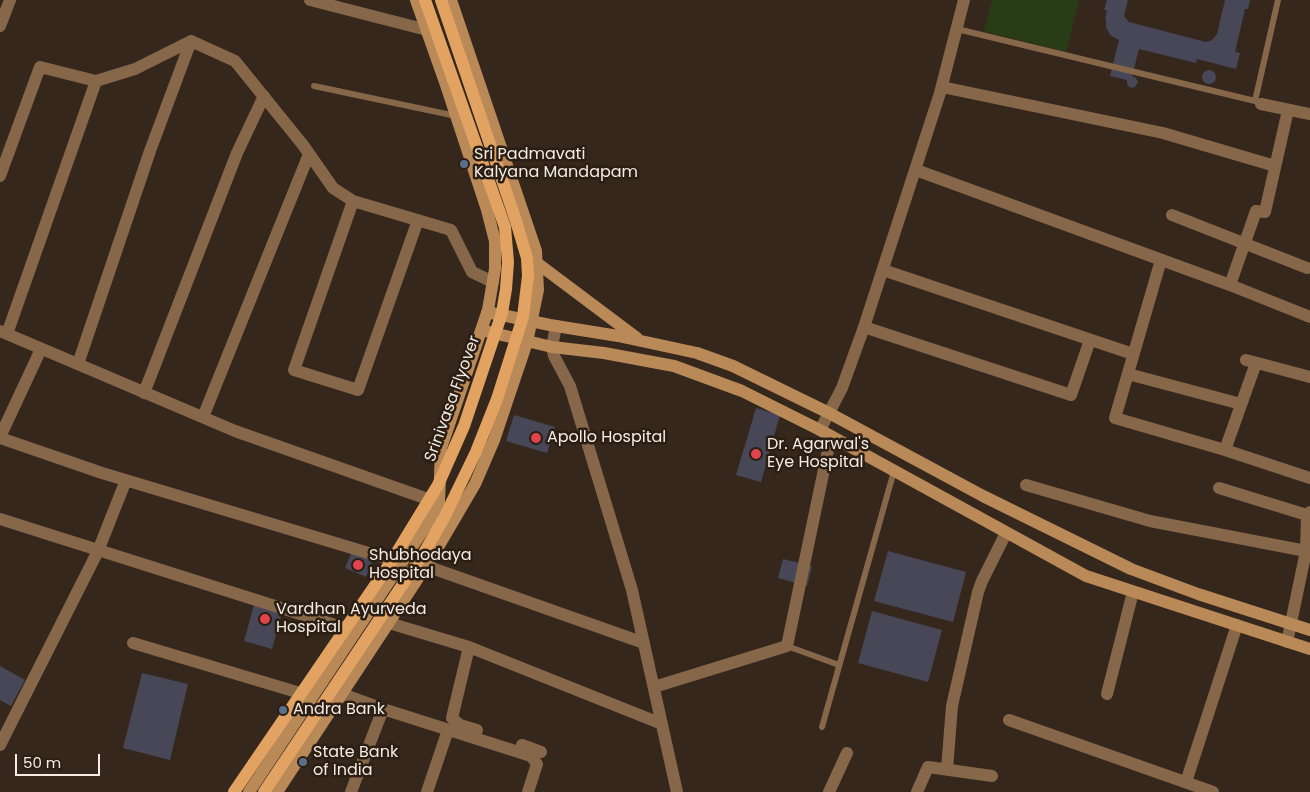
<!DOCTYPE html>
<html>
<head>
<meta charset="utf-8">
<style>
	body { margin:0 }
	#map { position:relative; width:1310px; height:792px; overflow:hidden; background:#35271c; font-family:Poppins,sans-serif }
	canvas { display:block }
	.scale { position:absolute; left:15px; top:754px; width:85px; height:22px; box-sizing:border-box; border:2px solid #f5ebe4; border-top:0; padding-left:6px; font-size:15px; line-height:18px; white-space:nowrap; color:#f5ebe4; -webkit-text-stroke:4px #2b1e12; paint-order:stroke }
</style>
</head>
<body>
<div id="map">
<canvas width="1310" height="792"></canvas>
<div class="scale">50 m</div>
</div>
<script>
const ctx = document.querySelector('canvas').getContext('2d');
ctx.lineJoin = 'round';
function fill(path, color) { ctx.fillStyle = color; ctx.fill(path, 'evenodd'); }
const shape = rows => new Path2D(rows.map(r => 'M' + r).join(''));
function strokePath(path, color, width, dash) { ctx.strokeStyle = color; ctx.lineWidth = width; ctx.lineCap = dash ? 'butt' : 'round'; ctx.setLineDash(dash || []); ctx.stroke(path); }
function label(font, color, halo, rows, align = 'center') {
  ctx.font = font + ' Poppins,sans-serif'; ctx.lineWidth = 5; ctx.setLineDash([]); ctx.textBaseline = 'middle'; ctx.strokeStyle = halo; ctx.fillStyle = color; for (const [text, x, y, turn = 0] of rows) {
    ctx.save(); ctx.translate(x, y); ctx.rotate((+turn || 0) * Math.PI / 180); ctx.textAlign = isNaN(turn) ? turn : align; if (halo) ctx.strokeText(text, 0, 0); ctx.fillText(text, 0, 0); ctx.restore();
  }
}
fill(shape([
	[992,0,1079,0,1066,52,984,31]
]), '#283c16');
fill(shape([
	[1107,0,1128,0,1124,16,1129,22,1206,42,1212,40,1217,34,1225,0,1250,0,1248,9,1245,9,1235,52,1240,53,1236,69,1197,59,1196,63,1139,49,1132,76,1136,78,1138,82,1135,87,1130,88,1127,84,1127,80,1110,76,1119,40,1110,35,1106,27,1106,20,1105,20,1107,10,1104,10],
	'1202 77a7 7 0 1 1 14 0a7 7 0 1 1-14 0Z',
	[756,408,780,415,761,482,736,475],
	[514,415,555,427,547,453,506,441],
	[352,551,373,560,366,577,345,568],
	[888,551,966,572,953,622,874,601],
	[783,559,812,566,807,586,778,578],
	[254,605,282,613,272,649,244,641],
	[872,611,942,630,928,682,858,663],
	[0,666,25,680,11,706,0,700],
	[142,673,188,684,170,760,123,748]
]), '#474758');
strokePath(shape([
	[957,29,1255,101,1278,0],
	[314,86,456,116],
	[787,646,839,665],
	[822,727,894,471]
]), '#866749', 6);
strokePath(shape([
	[310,0,427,30],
	[0,26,10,0],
	[942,87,1163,133,1275,166],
	[1261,104,1310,114],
	[916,170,1230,285,1310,317],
	[0,176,40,67,96,81,135,69,191,41],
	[353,201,294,370,358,390,418,220],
	[1172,215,1307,268],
	[1161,260,1115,418,1225,450,1256,363],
	[883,270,1133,354],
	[1230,285,1256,211,1265,212,1288,110],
	[556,326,552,347,554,356,570,386,632,590,677,792],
	[864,327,1071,395,1090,340],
	[0,331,235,431,439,503],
	[7,334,96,81],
	[1246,360,1310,377],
	[78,364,150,151,191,41,235,61,303,145,333,188,353,201,451,230,472,272,493,282],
	[1128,374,1241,404],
	[144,393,237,153,264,96],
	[203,417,309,154],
	[820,430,842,388,864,327,940,93,964,0],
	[0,437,41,349],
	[0,438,102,473,402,563],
	[1225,450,1310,478],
	[1026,485,1150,521,1306,551,1287,642],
	[1219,488,1307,515,1310,512],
	[0,519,354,631],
	[1306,551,1307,515],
	[426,566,644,643],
	[389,623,469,647,662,724],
	[133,643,310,696],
	[469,647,452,718,460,725,477,730],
	[654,687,787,646,831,436],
	[342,694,383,709,531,756,537,764,528,792],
	[1107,694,1133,592],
	[1009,720,1213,792],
	[0,745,98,551,126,480],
	[522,745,541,752],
	[947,769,952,706,978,592,982,581,1006,533],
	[1186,782,1237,625],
	[351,792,383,709],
	[427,792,448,730],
	[829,792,847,753],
	[917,792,928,767,992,776]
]), '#866749', 12);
strokePath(shape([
	[537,263,637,338],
	[487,312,550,325,618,336,697,353,733,366,829,413,983,496,1131,569,1198,594,1310,630],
	[481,330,552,347,604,353,674,366,742,391,820,430,1086,576,1310,649],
	[249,792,430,520,439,503,441,448,488,310,495,269,495,241,487,210,446,85,416,0],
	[277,792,434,554,475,484,494,440,527,342,538,290,536,251,451,0]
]), '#ba8958', 12);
strokePath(shape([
	[234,792,391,562,438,485,464,426,502,313,506,289,508,262,505,227,425,0],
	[264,792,425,551,444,518,476,452,497,399,523,317,528,276,527,258,516,221,441,0]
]), '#e2a362', 12);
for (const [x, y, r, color] of [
	[464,164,5,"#5c6f8a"],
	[536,438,6,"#e0444e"],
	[756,454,6,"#e0444e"],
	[358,565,6,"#e0444e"],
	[265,619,6,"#e0444e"],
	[283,710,5,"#5c6f8a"],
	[303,762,5,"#5c6f8a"]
]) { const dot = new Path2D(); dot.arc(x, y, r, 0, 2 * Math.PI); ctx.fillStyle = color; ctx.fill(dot); strokePath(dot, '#2b1e12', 2); }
label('16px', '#f5ebe4', '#2b1e12', [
	["Sri Padmavati",474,155],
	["Kalyana Mandapam",474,173],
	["Apollo Hospital",547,438],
	["Dr. Agarwal's",767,445],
	["Eye Hospital",767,463],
	["Shubhodaya",369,556],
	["Hospital",369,574],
	["Vardhan Ayurveda",276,610],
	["Hospital",276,628],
	["Andra Bank",293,710],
	["State Bank",313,753],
	["of India",313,771]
], 'left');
label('16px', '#f5ebe4', '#2b1e12', [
	["Srinivasa Flyover",453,399,-70]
]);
</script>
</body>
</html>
